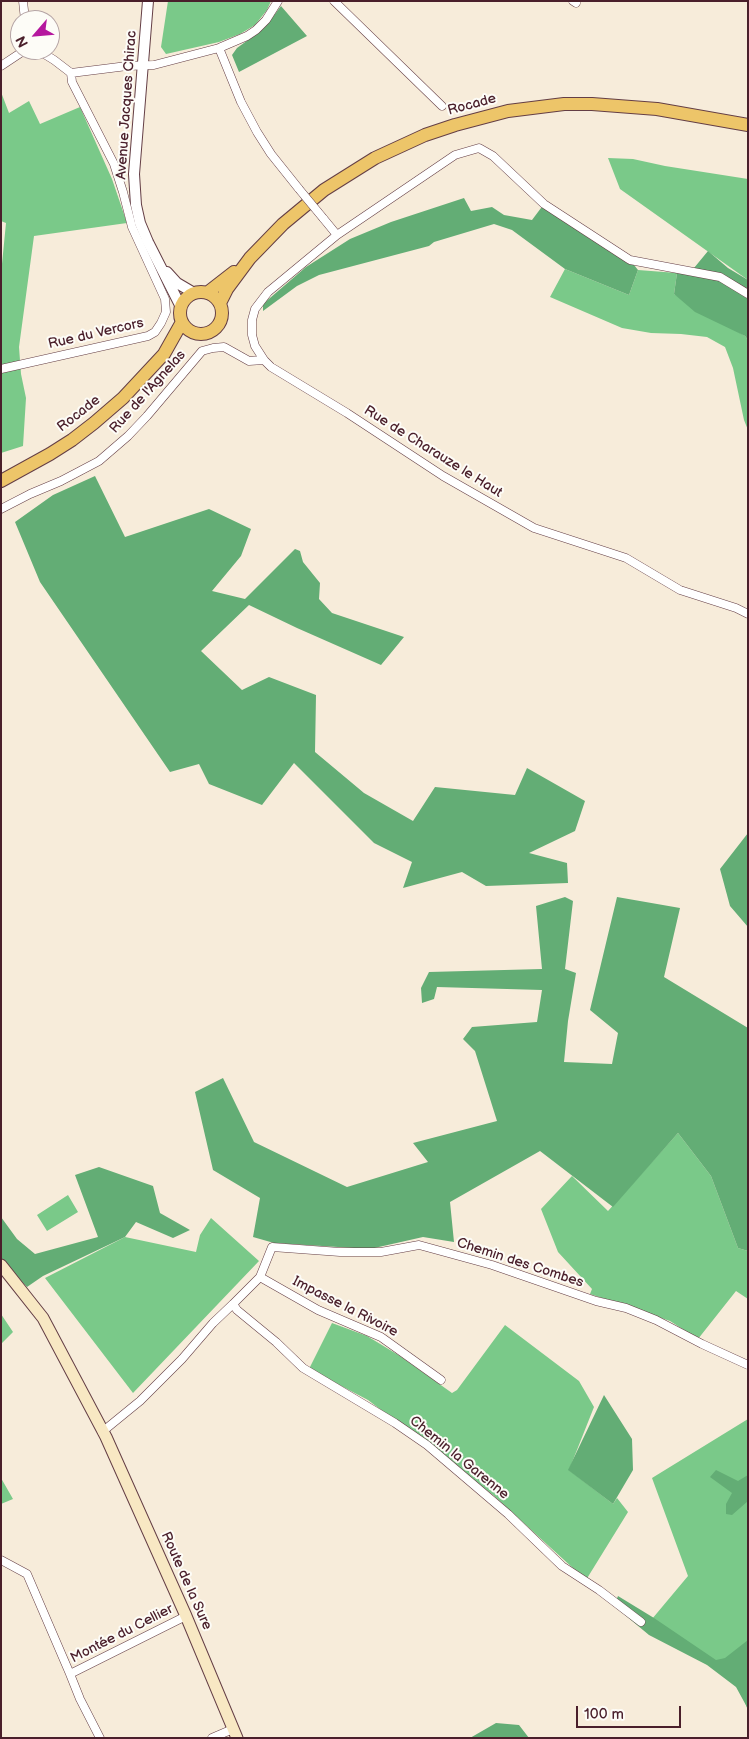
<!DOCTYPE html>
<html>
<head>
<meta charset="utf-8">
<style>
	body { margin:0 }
	#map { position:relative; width:749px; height:1739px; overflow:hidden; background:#f7ecda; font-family:"Balsamiq Sans",sans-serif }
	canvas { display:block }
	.frame { position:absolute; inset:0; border:2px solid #4a1f2b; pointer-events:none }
	.north { position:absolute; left:10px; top:10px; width:50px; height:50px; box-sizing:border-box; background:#fdfcf7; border:1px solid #b5a4a5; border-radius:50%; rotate:243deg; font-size:14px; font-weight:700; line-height:20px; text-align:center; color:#4a1f2b }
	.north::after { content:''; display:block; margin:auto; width:18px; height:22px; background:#b5179e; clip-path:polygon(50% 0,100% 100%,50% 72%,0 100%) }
	.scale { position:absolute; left:576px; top:1706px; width:105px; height:22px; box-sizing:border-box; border:2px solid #4a1f2b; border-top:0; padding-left:6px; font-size:15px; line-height:18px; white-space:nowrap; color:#4a1f2b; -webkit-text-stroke:4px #fdfcf7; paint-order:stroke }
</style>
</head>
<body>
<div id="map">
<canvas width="749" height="1739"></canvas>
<div class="frame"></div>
<div class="north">N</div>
<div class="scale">100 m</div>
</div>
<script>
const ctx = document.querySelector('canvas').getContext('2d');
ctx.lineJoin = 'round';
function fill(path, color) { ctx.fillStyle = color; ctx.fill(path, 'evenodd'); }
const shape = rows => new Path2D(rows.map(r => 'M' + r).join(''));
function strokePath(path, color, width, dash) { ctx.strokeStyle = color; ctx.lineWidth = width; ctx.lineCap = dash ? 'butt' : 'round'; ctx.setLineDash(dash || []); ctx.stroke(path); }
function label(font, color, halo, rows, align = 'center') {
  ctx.font = font + ' "Balsamiq Sans",sans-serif'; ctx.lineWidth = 4; ctx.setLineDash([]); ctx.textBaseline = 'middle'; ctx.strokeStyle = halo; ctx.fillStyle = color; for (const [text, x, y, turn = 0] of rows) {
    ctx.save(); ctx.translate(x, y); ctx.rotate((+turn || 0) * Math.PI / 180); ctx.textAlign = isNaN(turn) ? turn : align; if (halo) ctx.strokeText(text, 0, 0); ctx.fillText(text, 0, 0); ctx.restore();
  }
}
fill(shape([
	[168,1,271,1,267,10,255,25,240,34,219,42,166,54,161,47],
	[1,92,9,113,29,101,40,124,80,107,112,179,127,223,34,236,19,347,21,374,26,398,23,446,1,453,1,274,6,223,1,221],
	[608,158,633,159,665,166,748,179,748,280,620,189],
	[565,269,629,295,638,270,677,273,674,294,745,336,748,340,748,430,744,420,733,368,725,347,707,337,681,334,651,333,622,328,550,297],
	[678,1133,711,1176,738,1248,748,1251,748,1299,736,1291,698,1339,670,1321,590,1294,592,1289,558,1252,541,1209,572,1176,608,1211],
	[68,1195,78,1212,47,1231,37,1215],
	[211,1218,259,1261,133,1393,45,1278,125,1237,196,1252,200,1235],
	[1,1314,13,1332,1,1344],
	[332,1323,367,1336,400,1356,452,1393,457,1390,505,1325,579,1381,594,1407,569,1470,613,1504,617,1498,628,1512,586,1580,493,1495,368,1400,309,1369],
	[748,1419,748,1711,738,1681,652,1619,688,1576,652,1478],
	[1,1478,13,1499,1,1504]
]), '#7ac989');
fill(shape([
	[281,6,307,36,239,72,232,55,237,48,259,32,269,22],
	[464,198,471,211,492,207,504,215,532,220,544,204,630,260,638,270,629,295,565,269,512,230,494,224,434,242,429,246,319,275,297,286,263,311,263,304,306,267,350,239,391,222],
	[708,251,728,268,748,280,748,340,745,336,695,312,674,294,677,273,694,268],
	[95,476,125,537,209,509,251,529,241,556,212,591,245,599,295,549,300,551,303,562,320,583,319,599,332,613,404,637,381,665,297,628,249,605,201,651,242,690,269,677,316,695,315,752,364,793,413,821,435,787,515,795,527,768,585,801,575,831,529,853,567,863,568,883,486,886,462,872,403,888,412,862,374,843,294,763,262,805,209,784,199,764,170,772,40,582,15,522,53,495],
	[748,833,748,927,730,906,720,869],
	[565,897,573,901,565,969,576,973,568,1021,564,1062,612,1064,618,1033,590,1010,617,897,680,908,664,977,748,1028,748,1251,738,1248,711,1176,678,1133,613,1207,540,1151,450,1202,454,1242,423,1237,370,1249,274,1243,253,1237,260,1198,213,1170,195,1092,223,1078,254,1142,347,1187,428,1162,413,1143,497,1121,475,1051,463,1039,472,1027,537,1022,542,990,437,987,434,999,422,1003,421,988,429,972,542,969,536,906],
	[99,1167,153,1186,160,1213,190,1230,173,1238,136,1222,125,1237,43,1276,27,1287,1,1259,1,1217,17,1239,35,1254,98,1237,75,1175],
	[604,1395,632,1439,633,1470,613,1504,568,1470],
	[716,1470,738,1481,748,1475,748,1501,732,1515,726,1514,726,1504,732,1493,710,1477],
	[618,1596,654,1618,716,1660,725,1658,748,1640,748,1709,736,1687,707,1665,649,1635,614,1606],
	[496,1723,519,1725,529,1738,470,1738]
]), '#63ad75');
const minor = shape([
	[23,1,25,20],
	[334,1,442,106],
	[573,1,576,3],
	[219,48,241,102,257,132,271,154,299,189],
	[35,50,41,52,54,60,71,73,127,66,154,65,219,48,247,36,256,30,266,20,278,1],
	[1,66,25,50],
	[323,218,337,235],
	[748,294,720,277,630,260,544,204,493,156,479,148,455,155,337,235,268,292,255,309,252,320,252,335,255,346,264,360,271,367,347,413,443,476,534,528,626,558,680,590,736,608,748,614],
	[1,369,148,336,155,332,161,323,166,312,165,299,132,227,123,192,114,164,72,82,71,73],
	[1,509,30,494,61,481,99,461,128,436,147,416,202,351,213,348,224,347,249,361,264,360],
	[260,1277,318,1310,381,1337,441,1380],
	[102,1432,140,1401,182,1359,213,1323,233,1304],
	[1,1560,27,1574,70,1674],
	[641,1622,599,1590,562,1566,508,1514,427,1445,395,1423,303,1368,276,1342,237,1310,233,1304,260,1277,272,1247,340,1252,381,1252,419,1245,492,1265,596,1301,626,1308,656,1320,702,1344,748,1365],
	[100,1738,80,1699,70,1674,186,1616],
	[212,1738,233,1729]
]);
const tertiary = shape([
	[148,1,134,174,136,205,140,223,148,242,181,307],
	[167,272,177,283,194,293]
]);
const secondary = shape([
	[1,1265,43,1318,106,1437,186,1616,237,1738]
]);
const primary = shape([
	'180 313a21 21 0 1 1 42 0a21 21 0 1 1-42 0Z',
	[207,293,234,272],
	[220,303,227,289,250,258,283,224,324,190,375,158,425,135,455,125,508,111,564,104,592,104,657,109,748,125],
	[1,481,50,454,72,440,94,423,123,398,164,354,182,322]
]);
strokePath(minor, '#643e45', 9);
strokePath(tertiary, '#643e45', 12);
strokePath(secondary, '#643e45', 13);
strokePath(primary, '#643e45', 14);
strokePath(minor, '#fff', 8);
strokePath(tertiary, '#fff', 10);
strokePath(secondary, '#f8e8c3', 11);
strokePath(primary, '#edc569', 12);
const minorBridge = shape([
	[299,189,323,218]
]);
strokePath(minorBridge, '#643e45', 9, []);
strokePath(minorBridge, '#fff', 8);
label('14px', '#4a1f2b', '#fdfcf7', [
	["Avenue Jacques Chirac",127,105,-86],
	["Rocade",472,105,-15],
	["Rue du Vercors",96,334,-13],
	["Rue de l'Agnelas",148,392,-48],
	["Rocade",79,414,-38],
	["Rue de Charauze le Haut",433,452,32],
	["Chemin des Combes",520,1263,18],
	["Impasse la Rivoire",345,1307,27],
	["Chemin la Garenne",459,1458,39],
	["Route de la Sure",186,1581,66],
	["Montée du Cellier",122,1634,-27]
]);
</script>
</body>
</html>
